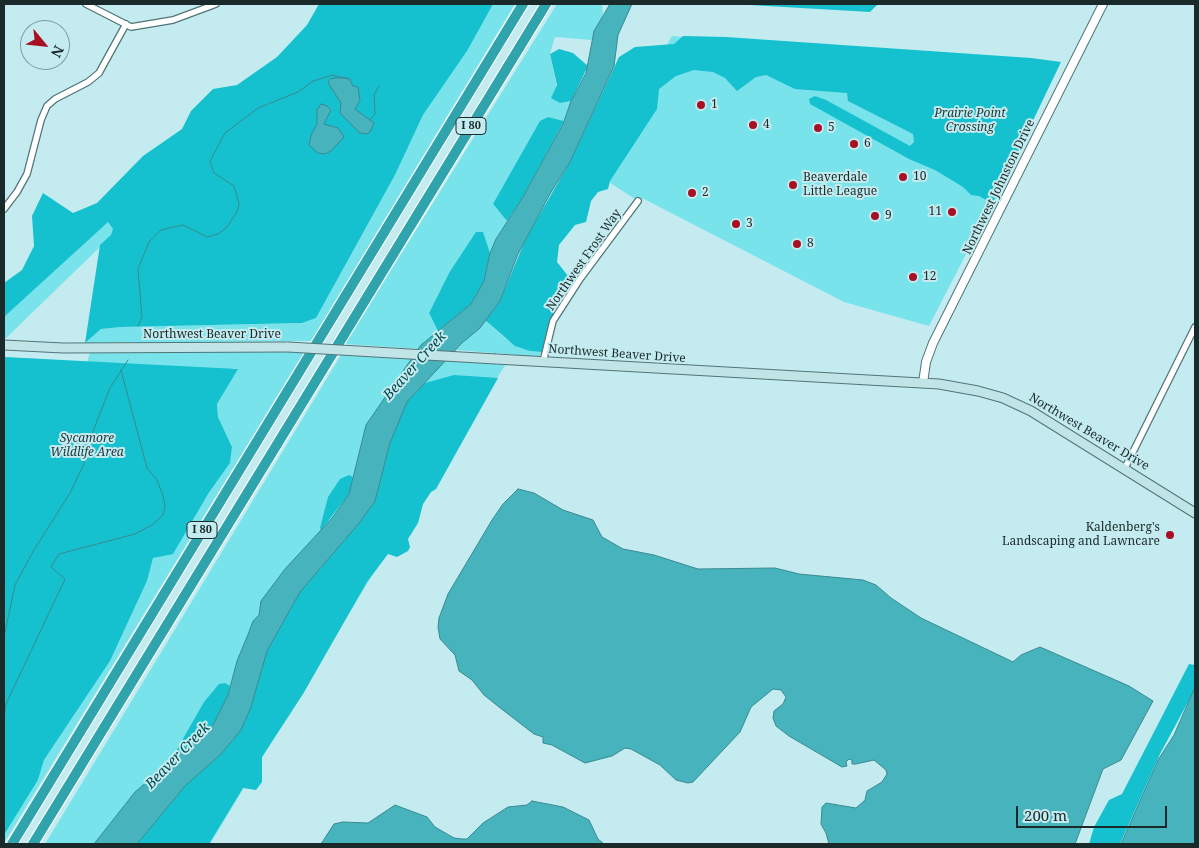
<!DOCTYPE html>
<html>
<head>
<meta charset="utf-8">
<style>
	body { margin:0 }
	#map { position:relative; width:1199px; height:848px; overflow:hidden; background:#c4ebef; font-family:"Noto Serif",serif }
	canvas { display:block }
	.frame { position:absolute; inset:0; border:5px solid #1a292a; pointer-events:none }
	.north { position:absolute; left:20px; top:20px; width:50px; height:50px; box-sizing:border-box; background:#c4ebef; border:1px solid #809da0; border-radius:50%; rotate:118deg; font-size:14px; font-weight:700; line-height:20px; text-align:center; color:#1a292a }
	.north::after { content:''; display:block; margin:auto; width:18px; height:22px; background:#a71023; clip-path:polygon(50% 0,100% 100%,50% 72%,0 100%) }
	.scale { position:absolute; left:1016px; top:806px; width:151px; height:22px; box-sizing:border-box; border:2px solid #1a292a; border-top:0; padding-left:6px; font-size:15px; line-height:18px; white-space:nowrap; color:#1a292a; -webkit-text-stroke:4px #c4ebef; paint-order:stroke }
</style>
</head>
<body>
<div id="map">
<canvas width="1199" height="848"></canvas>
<div class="frame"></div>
<div class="north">N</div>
<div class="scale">200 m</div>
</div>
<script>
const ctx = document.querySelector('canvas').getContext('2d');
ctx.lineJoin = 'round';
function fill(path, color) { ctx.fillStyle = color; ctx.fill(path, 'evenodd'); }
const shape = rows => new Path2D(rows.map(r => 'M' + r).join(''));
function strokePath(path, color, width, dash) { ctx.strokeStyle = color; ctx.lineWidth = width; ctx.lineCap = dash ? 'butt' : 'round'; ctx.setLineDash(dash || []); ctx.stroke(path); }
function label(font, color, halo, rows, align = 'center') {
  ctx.font = font + ' "Noto Serif",serif'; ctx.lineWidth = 4; ctx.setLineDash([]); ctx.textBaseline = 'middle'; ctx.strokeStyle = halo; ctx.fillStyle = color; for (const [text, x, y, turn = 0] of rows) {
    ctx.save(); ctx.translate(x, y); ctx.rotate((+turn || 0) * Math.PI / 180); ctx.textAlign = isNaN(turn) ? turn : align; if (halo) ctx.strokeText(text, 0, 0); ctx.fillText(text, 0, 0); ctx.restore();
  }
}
fill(shape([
	[493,4,515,4,311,341,85,343,101,329,121,327,302,323,316,318,395,175,423,115,467,51,225,126,6,338,4,338,4,309,222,102,484,17],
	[557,4,602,4,603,14,592,40,555,37,550,54,560,103,571,101,564,121,548,117,493,204,507,221,490,253,483,233,449,273,429,313,438,331,419,349,345,344],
	[672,36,1056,72,996,196,929,326,844,302,644,199,635,199,595,173],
	[485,320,506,339,530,351,542,352,539,356,530,356,456,350],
	[286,351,304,352,4,843,4,835,38,780,44,760,110,661,147,581,153,557,208,494,230,463,232,447,218,417,217,404,237,369,233,368,4,743,4,357,87,362,90,352],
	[341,355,506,364,406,519,210,844,45,844]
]), '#79e3ec');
fill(shape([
	[319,4,493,4,467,51,423,115,395,175,316,318,302,323,121,327,101,329,85,343,100,245,111,235,113,229,108,222,4,317,4,283,22,270,34,246,32,216,43,193,73,213,97,203,143,156,182,129,191,111,213,89,237,85,277,57,307,25],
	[732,4,878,4,870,12],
	[683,36,726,37,1031,58,1061,62,993,204,979,196,971,195,963,187,935,170,909,159,810,104,809,99,815,96,826,100,910,146,914,142,913,134,848,101,847,93,795,89,766,75,756,77,737,91,725,78,713,72,694,70,676,76,659,89,657,109,610,181,608,189,598,192,591,201,586,222,575,225,559,245,557,262,572,281,585,261,589,264,555,310,546,334,542,352,530,351,515,346,485,320,500,301,526,238,570,162,619,57,635,47,674,44],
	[559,49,573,53,588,66,571,101,560,103,551,98,557,85,550,54],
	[548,117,564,121,523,197,507,221,493,204,540,121],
	[476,232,483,232,490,253,484,281,471,304,438,331,429,313,449,273],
	[4,357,238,369,217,404,218,417,232,447,230,463,208,494,173,554,153,558,147,581,110,661,44,760,38,780,4,835],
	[454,375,498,378,436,489,431,492,423,504,418,523,408,539,410,547,408,551,397,557,388,554,367,582,303,694,262,757,262,782,256,790,243,788,209,844,137,844,185,786,221,754,241,730,267,651,300,592,360,522,375,501,390,443,407,402,425,383],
	[349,475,353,477,349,494,321,530,320,528,328,497,340,479],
	[1189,664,1195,665,1195,689,1160,754,1120,844,1089,844,1094,827,1109,800,1122,794],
	[225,683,230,686,228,695,213,725,179,755,176,752,180,744,204,702,219,684]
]), '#15c1ce');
const water = shape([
	[610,4,632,4,618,35,614,66,570,162,550,194,518,254,500,301,480,328,462,343,407,402,390,443,375,501,360,522,300,592,267,651,251,707,241,730,221,754,185,786,137,844,94,844,135,792,213,725,228,695,237,661,249,632,253,621,259,615,261,601,285,569,333,517,349,494,366,425,421,345,471,304,484,281,490,253,496,239,523,197,563,124,571,101,586,73,594,31,610,4],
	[334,78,349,78,353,86,358,87,360,100,355,109,374,123,370,132,367,134,360,133,340,113,341,103,328,83,330,79,334,78],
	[321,104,327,106,331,110,324,124,338,128,344,137,331,151,325,154,318,153,309,145,311,135,317,124,317,110,321,104],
	[518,489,534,493,563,510,593,520,602,537,623,549,654,555,698,569,775,568,799,574,863,580,876,585,891,598,921,618,1009,660,1013,662,1021,655,1040,647,1129,686,1153,701,1121,760,1103,769,1075,844,829,844,826,833,821,824,822,807,826,803,856,808,865,800,867,791,882,782,887,774,886,770,874,760,856,764,852,764,852,760,849,759,846,762,847,766,842,767,789,736,776,726,773,718,774,711,783,704,786,697,781,690,773,689,751,707,740,732,693,782,688,783,676,780,660,765,631,749,625,748,612,756,585,763,552,745,543,743,543,737,534,734,499,707,484,695,472,680,459,671,455,655,440,639,438,627,439,618,448,594,492,520,503,504,518,489],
	[1195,687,1195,844,1121,844,1158,760,1174,735,1195,687],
	[532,801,563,807,589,820,598,839,604,844,321,844,334,824,343,822,368,823,395,805,427,817,435,827,454,838,462,839,467,839,483,823,508,807,527,805,532,801]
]);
fill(water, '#46b3bd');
strokePath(water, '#398a91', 1);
strokePath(shape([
	[370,120,375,114,374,95,379,86],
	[138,326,142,317,138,269,149,242,161,230,183,225,207,237,218,234,227,227,238,210,239,204,234,186,214,173,210,161,225,133,258,108,298,92,313,81,333,75,348,79],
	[4,637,15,585,34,550,70,493,84,464,86,449,110,388,128,360],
	[4,718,6,704,65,579,51,567,59,554,135,534,152,525,163,515,165,506,163,496,157,480,147,468,121,370]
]), '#398a91', 1);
const minor = shape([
	[86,4,131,27,173,20,216,4],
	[4,209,17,192,27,174,41,120,47,106,55,99,88,82,99,73,126,24],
	[543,362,553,321,580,279,638,201],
	[1125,468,1195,327]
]);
const tertiary = shape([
	[923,383,926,362,933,343,1103,4]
]);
const secondary = shape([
	[4,345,63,348,288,347],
	[496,359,939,384,978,391,1003,398,1031,411,1195,513]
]);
const motorway = shape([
	[12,844,523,4],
	[33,844,546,4]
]);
strokePath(minor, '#517578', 8);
strokePath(tertiary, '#517578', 10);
strokePath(secondary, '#517578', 11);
strokePath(motorway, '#fff', 12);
strokePath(minor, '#fff', 5.5);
strokePath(tertiary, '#fff', 8);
strokePath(secondary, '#c1e4e6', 9);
strokePath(motorway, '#30a4ad', 10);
const secondaryBridge = shape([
	[288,347,496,359]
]);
strokePath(secondaryBridge, '#517578', 11, []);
strokePath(secondaryBridge, '#c1e4e6', 9);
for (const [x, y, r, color] of [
	[701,105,5,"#a71023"],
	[753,125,5,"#a71023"],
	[818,128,5,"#a71023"],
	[854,144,5,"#a71023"],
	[903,177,5,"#a71023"],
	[793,185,5,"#a71023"],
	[692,193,5,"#a71023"],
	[952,212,5,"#a71023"],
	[875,216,5,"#a71023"],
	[736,224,5,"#a71023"],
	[797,244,5,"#a71023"],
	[913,277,5,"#a71023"],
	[1170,535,5,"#a71023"]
]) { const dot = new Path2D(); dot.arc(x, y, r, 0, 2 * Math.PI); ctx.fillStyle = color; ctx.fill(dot); strokePath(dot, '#c4ebef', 2); }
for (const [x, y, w] of [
	[471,126,30],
	[202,530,30]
]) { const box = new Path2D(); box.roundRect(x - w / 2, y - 8.5, w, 17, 4); ctx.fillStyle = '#c4ebef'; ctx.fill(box); strokePath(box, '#1a292a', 1); }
label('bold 11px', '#1a292a', null, [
	["I 80",471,126],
	["I 80",202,530]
]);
label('12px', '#1a292a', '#c4ebef', [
	["1",711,105],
	["4",763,125],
	["5",828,128],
	["6",864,144],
	["10",913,177],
	["Beaverdale",803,178],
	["Little League",803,192],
	["2",702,193],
	["11",942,212,"right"],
	["9",885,216],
	["3",746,224],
	["8",807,244],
	["12",923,277],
	["Kaldenberg's",1160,528,"right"],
	["Landscaping and Lawncare",1160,542,"right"]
], 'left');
label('italic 12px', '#1c3537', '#c4ebef', [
	["Prairie Point",970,114],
	["Crossing",970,128],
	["Sycamore",87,439],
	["Wildlife Area",87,453]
]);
label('12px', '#1a292a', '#c4ebef', [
	["Northwest Johnston Drive",999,187,-64],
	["Northwest Frost Way",584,260,-55],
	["Northwest Beaver Drive",212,335],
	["Northwest Beaver Drive",617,354,4],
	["Northwest Beaver Drive",1089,432,31]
]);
label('italic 14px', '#02484d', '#c4ebef', [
	["Beaver Creek",415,366,-48],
	["Beaver Creek",178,756,-46]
]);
</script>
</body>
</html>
